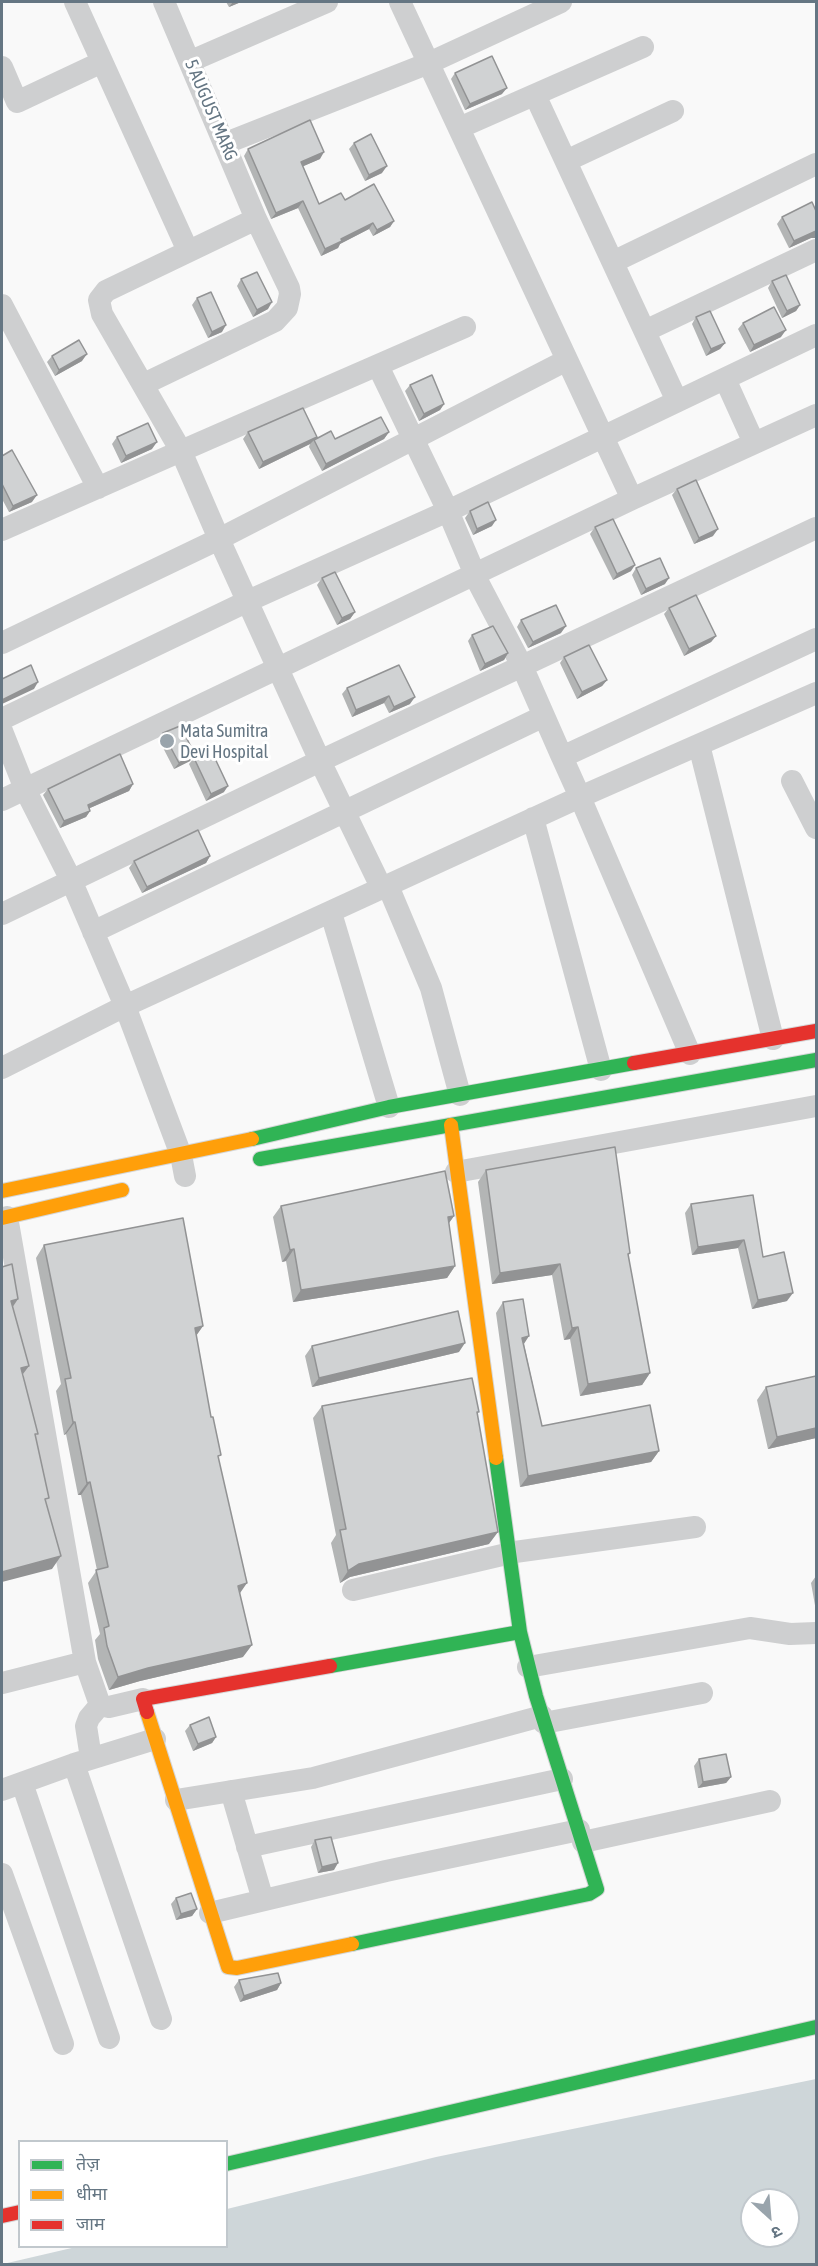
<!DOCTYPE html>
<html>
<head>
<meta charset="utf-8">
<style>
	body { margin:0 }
	#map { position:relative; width:818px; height:2266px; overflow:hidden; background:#f9f9f9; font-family:"Asap Condensed","Noto Sans Devanagari",sans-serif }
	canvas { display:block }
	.frame { position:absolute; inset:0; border:3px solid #657683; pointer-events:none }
	.legend { position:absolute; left:18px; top:2140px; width:210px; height:108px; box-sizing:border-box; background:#fff; border:2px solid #c1c8cd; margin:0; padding:8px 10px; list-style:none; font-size:18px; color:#657683 }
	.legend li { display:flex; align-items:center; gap:12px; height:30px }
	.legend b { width:30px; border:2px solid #c1c8cd }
	.north { position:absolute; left:740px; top:2188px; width:60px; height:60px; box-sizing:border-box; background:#fff; border:2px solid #c1c8cd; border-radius:50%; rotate:154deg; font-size:16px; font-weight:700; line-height:24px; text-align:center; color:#657683 }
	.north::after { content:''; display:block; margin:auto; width:21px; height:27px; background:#99a4ac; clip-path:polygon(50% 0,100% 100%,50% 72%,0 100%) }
</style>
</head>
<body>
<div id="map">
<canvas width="818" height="2266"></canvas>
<div class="frame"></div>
<ul class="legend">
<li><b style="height:8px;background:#30b455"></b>तेज़</li>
<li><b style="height:8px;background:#ff9f0a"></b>धीमा</li>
<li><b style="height:8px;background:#e5322d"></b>जाम</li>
</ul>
<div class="north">उ</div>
</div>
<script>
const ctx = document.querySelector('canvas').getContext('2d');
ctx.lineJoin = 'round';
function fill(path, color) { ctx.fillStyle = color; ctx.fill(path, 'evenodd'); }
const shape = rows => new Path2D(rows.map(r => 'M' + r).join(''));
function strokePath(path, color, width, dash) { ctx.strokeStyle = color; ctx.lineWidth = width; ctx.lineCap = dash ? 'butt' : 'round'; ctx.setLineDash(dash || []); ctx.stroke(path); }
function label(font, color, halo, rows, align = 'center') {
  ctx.font = font + ' "Asap Condensed",sans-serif'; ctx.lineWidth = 6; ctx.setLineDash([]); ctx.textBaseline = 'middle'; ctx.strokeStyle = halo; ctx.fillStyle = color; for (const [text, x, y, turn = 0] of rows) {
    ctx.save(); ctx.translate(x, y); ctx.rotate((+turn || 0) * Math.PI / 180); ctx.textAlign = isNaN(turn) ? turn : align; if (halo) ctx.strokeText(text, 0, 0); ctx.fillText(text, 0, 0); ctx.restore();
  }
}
fill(shape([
	[816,2079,816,2264,3,2264,76,2247,226,2246,227,2209,436,2157],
	[752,2200,788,2200,788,2236,752,2236]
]), '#ced6d9');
const fast = shape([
	[252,1139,389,1107,634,1063],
	[260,1159,816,1060],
	[330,1666,520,1632],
	[352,1944,589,1894,597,1889,536,1696,520,1632,496,1458],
	[226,2164,816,2027]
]);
const slow = shape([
	[451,1125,496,1458],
	[2,1191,252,1139],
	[2,1218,122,1190],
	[147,1712,228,1967,237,1968,352,1944]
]);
const jam = shape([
	[634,1063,816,1031],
	[147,1712,143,1699,330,1666],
	[2,2216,20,2212]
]);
strokePath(fast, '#d5d6d7', 16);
strokePath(slow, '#d5d6d7', 16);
strokePath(jam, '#d5d6d7', 16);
strokePath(shape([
	[75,2,188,251],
	[400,2,632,499],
	[191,61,327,2],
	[2,67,17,102,102,62],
	[535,95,677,401],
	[459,128,643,47],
	[226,143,429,63,561,2],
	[566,161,673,111],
	[613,262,816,164],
	[2,305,98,488],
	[465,327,181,451,219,539,320,761,816,528],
	[645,331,816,250],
	[378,366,448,511,479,584,522,666,562,757],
	[725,379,754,443],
	[144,384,275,321,287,308,290,294,289,288,256,219,164,2],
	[2,530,181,451,102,314,99,300,106,291,256,219],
	[816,639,562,757,580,797,816,693],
	[2,643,219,539,567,360],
	[2,719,248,601,448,511,816,335],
	[2,731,25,789,71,880,125,1006,181,1155,185,1176],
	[699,745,773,1039],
	[792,781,816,828],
	[2,800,632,499,816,415],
	[533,818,601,1070],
	[388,886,431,988,460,1095],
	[331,913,389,1107],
	[2,914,320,761,382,889],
	[93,932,544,716],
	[2,1068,125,1006,580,797,690,1054],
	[456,1172,816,1106],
	[7,1217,85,1662,100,1705,109,1707,143,1699],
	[353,1590,515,1552,695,1527],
	[528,1667,750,1628,790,1634,816,1633],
	[2,1683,85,1662],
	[544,1723,702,1693],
	[91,1758,86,1726,89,1718,100,1705],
	[74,1764,161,2019],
	[22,1783,109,2038],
	[2,1790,74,1764,155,1739],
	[231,1791,263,1900],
	[176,1800,313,1778,542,1716],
	[583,1842,770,1801],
	[247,1847,562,1779],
	[2,1874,63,2044],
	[210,1913,386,1871,579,1830]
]), '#cecfd0', 22);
strokePath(fast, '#30b455', 14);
strokePath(slow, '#ff9f0a', 14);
strokePath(jam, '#e5322d', 14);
fill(shape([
	[226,2,241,2,229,7],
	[455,73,502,94,465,110,451,79],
	[354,143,382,173,365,181,349,149],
	[248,149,320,159,303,166,319,204,345,200,394,221,390,227,373,236,369,229,340,244,338,248,321,256,298,208,271,219,244,156],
	[782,217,811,238,789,248,777,224],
	[241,279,268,309,253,317,237,286],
	[772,281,800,305,796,311,782,318,768,288],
	[197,298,222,332,208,338,192,305],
	[696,317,725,343,720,349,706,356,692,324],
	[743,323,781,337,750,352,738,329],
	[52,356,82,361,55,376,47,362],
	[410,385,444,404,440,410,419,421,405,391],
	[248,432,316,439,335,439,389,432,384,439,322,471,309,447,310,444,259,469,243,439],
	[117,437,152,449,121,463,112,444],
	[2,456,32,502,9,512,2,499],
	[677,489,713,536,694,544,672,495],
	[470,511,492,526,473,535,465,518],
	[595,527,631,571,613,580,590,534],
	[636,568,665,584,641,595,632,575],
	[322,578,355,612,350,619,337,625,317,585],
	[669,608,716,636,711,642,684,656,664,614],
	[521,620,561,633,528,648,517,627],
	[472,635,508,653,504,660,480,671,468,641],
	[564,657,607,680,602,686,577,699,560,663],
	[399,665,410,704,389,713,384,703,352,717,342,694,347,688],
	[163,733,190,761,174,769,159,740],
	[194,758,224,792,206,801,189,764],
	[133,784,129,791,90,808,90,811,86,817,60,828,43,795,48,789],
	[210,856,206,863,142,893,129,868,134,861],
	[486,1170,628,1256,650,1373,642,1385,580,1396,570,1339,564,1340,552,1275,492,1284,478,1182],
	[753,1195,763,1257,787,1301,752,1309,738,1248,692,1255,685,1213,691,1204],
	[281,1206,454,1216,449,1223,455,1266,447,1278,293,1302,286,1261,282,1262,273,1217],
	[44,1245,203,1326,196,1335,218,1459,240,1593,243,1657,140,1681,109,1690,98,1659,95,1640,100,1634,88,1583,97,1570,81,1495,78,1495,66,1434,64,1435,56,1391,61,1384,36,1258],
	[503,1302,524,1344,542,1426,659,1451,651,1462,520,1487,496,1313],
	[312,1346,459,1352,312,1387,305,1356],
	[766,1387,816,1438,768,1449,757,1400],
	[322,1406,477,1414,489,1544,350,1577,340,1583,331,1543,336,1535,313,1418],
	[816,1576,816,1611,811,1583],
	[190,1725,216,1737,212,1743,193,1751,185,1731],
	[699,1759,731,1777,726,1783,698,1788,694,1766],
	[315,1840,334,1870,318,1873,311,1847],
	[176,1898,197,1909,192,1916,176,1920,171,1904],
	[239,1980,281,1983,277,1990,240,2002,234,1987]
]), '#b3b5b5');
fill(shape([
	[233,2,241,2,229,7],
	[507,88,502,94,465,110,470,104],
	[324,152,320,159,297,169,301,162],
	[387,166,382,173,365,181,369,175],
	[303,201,298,208,271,219,276,213],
	[394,221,390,227,373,236,377,230],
	[373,223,369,229,340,244,338,248,321,256,325,249,341,239],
	[815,231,816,231,816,238,811,238,789,248,794,241],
	[272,302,268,309,253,317,257,310],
	[800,305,796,311,782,318,787,311],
	[226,325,222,332,208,338,212,332],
	[786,330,781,337,750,352,754,345],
	[725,343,720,349,706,356,711,349],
	[87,354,82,361,55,376,59,370],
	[444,404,440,410,419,421,424,414],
	[389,432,384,439,322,471,326,464],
	[317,437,310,444,259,469,263,462],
	[157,442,152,449,121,463,126,456],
	[37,495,32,502,9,512,13,506],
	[496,520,492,526,473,535,477,529],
	[718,529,713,536,694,544,699,538],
	[635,565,631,571,613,580,617,574],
	[669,578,665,584,641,595,646,589],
	[355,612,350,619,337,625,342,618],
	[566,626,561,633,528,648,533,642],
	[716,636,711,642,684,656,689,649],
	[508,653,504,660,480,671,485,664],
	[607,680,602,686,577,699,582,692],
	[38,682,34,689,2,704,2,700],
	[389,696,384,703,352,717,356,710],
	[415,697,410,704,389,713,394,707],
	[195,754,190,761,174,769,179,763],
	[133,784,129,791,83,811,88,805],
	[228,786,224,792,206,801,211,794],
	[90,811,86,817,60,828,64,821],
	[210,856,206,863,142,893,147,887],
	[454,1216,446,1227,448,1217],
	[744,1240,738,1248,692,1255,698,1247],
	[294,1249,286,1261,282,1262,290,1250],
	[560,1264,552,1275,492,1284,500,1273],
	[455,1266,447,1278,293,1302,301,1290],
	[793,1293,787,1301,752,1309,758,1300],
	[18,1299,10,1311,11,1301],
	[203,1326,194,1339,195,1328],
	[578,1327,570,1339,564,1340,572,1328],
	[529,1336,522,1347,522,1338],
	[465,1343,459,1352,312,1387,319,1378],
	[29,1366,20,1378,21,1368],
	[650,1373,642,1385,580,1396,588,1384],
	[73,1422,75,1422,66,1434,64,1435],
	[816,1428,816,1438,768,1449,777,1437],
	[659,1451,651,1462,520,1487,528,1476],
	[90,1482,81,1495,78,1495,87,1483],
	[498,1532,489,1544,350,1577,340,1583,348,1571,359,1564],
	[61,1556,52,1569,2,1582,2,1572],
	[247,1583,238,1596,238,1586],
	[252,1645,243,1657,140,1681,109,1690,118,1677,148,1668],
	[216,1737,212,1743,193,1751,198,1744],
	[731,1777,726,1783,698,1788,703,1782],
	[338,1863,334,1870,318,1873,322,1867],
	[197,1909,192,1916,176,1920,181,1914],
	[281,1983,277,1990,240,2002,244,1996]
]), '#929394');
const building = shape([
	[492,56,507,88,470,104,455,73,492,56],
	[310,120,324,152,301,162,319,204,341,193,345,200,374,184,394,221,377,230,373,223,341,239,342,241,325,249,303,201,276,213,248,149,310,120],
	[371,134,387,166,369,175,354,143,371,134],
	[812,202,816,211,816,231,794,241,782,217,812,202],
	[257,272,272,302,257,310,241,279,257,272],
	[786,275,800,305,787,311,772,281,786,275],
	[211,292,226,325,212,332,197,298,211,292],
	[774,307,786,330,754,345,743,323,774,307],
	[710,311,725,343,711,349,696,317,710,311],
	[79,340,87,354,59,370,52,356,79,340],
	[432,375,444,404,424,414,410,385,432,375],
	[303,408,317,437,263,462,248,432,303,408],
	[381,417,389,432,326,464,314,440,331,431,335,439,381,417],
	[148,423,157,442,126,456,117,437,148,423],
	[12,450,37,495,13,506,2,484,2,456,12,450],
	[696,480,718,529,699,538,677,489,696,480],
	[488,502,496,520,477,529,470,511,488,502],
	[613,519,635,565,617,574,595,527,613,519],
	[660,558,669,578,646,589,636,568,660,558],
	[335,572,355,612,342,618,322,578,335,572],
	[696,595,716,636,689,649,669,608,696,595],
	[556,605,566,626,533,642,521,620,556,605],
	[493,626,508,653,485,664,472,635,493,626],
	[589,645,607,680,582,692,564,657,589,645],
	[31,665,38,682,2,700,2,679,31,665],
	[399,665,415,697,394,707,389,696,356,710,347,688,399,665],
	[180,726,195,754,179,763,163,733,180,726],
	[211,750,228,786,211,794,194,758,211,750],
	[120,754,133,784,88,805,90,811,64,821,48,789,120,754],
	[198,830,210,856,147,887,134,861,198,830],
	[615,1147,630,1253,628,1254,650,1373,588,1384,578,1327,572,1328,560,1264,500,1273,486,1170,615,1147],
	[445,1171,454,1216,448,1217,455,1266,301,1290,294,1249,290,1250,281,1206,445,1171],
	[753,1195,763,1257,784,1252,793,1293,758,1300,744,1240,698,1247,691,1204,753,1195],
	[183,1218,203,1326,195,1328,211,1417,213,1417,221,1455,218,1456,247,1583,238,1586,252,1645,148,1668,118,1677,107,1646,104,1628,109,1626,96,1570,108,1567,90,1482,87,1483,75,1422,73,1422,65,1379,71,1378,44,1245,183,1218],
	[12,1264,18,1299,11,1301,29,1366,21,1368,38,1434,35,1434,49,1498,45,1499,61,1556,2,1572,2,1267,12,1264],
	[523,1299,529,1336,522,1338,542,1426,650,1405,659,1451,528,1476,503,1302,523,1299],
	[458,1311,465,1343,319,1378,312,1346,458,1311],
	[816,1376,816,1428,777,1437,766,1387,816,1376],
	[472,1378,479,1412,477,1412,498,1532,359,1564,348,1571,340,1530,346,1529,322,1406,472,1378],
	[209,1717,216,1737,198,1744,190,1725,209,1717],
	[726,1754,731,1777,703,1782,699,1759,726,1754],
	[331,1837,338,1863,322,1867,315,1840,331,1837],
	[191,1893,197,1909,181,1914,176,1898,191,1893],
	[278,1973,281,1983,244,1996,239,1980,278,1973]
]);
fill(building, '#d0d2d3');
strokePath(building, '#929394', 1.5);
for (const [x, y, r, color] of [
	[167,741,8,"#99a4ac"]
]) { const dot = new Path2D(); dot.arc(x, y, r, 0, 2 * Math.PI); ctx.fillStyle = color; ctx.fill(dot); strokePath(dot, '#fff', 2); }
label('18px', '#657683', '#fff', [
	["5 AUGUST MARG",211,110,67]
]);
label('18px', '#657683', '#fff', [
	["Mata Sumitra",180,731],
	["Devi Hospital",180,752]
], 'left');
</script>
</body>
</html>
